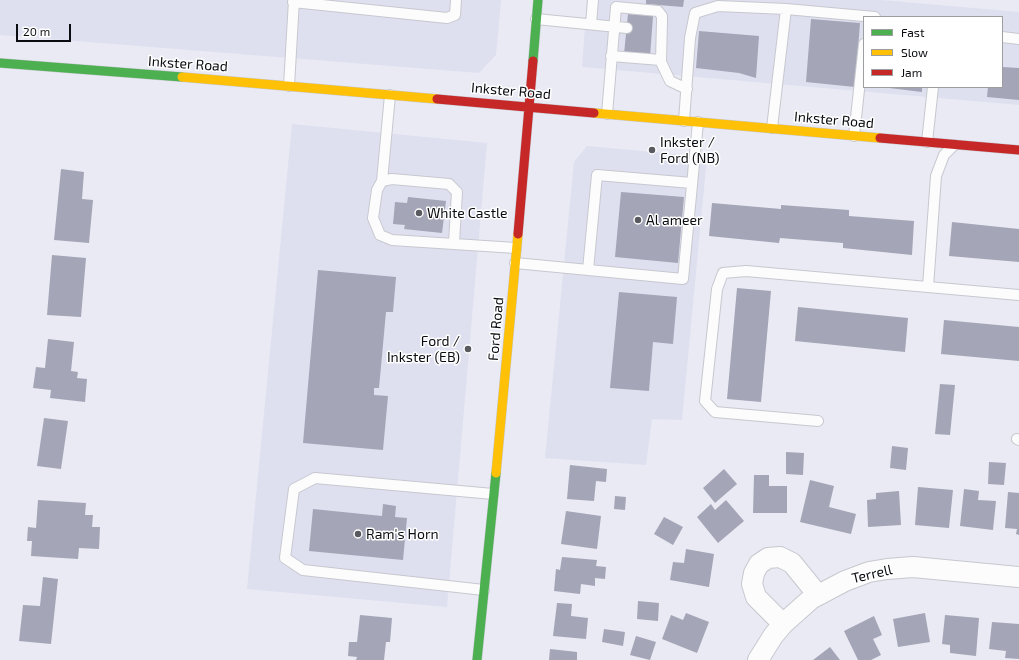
<!DOCTYPE html>
<html>
<head>
<meta charset="utf-8">
<style>
	body { margin:0 }
	#map { position:relative; width:1019px; height:660px; overflow:hidden; background:#e9eaf3; font-family:"Exo 2",sans-serif }
	canvas { display:block }
	.legend { position:absolute; left:863px; top:16px; width:140px; height:72px; box-sizing:border-box; background:#fff; border:1px solid #9d9ea0; margin:0; padding:5px 7px; list-style:none; font-size:12px; color:#0b0c11 }
	.legend li { display:flex; align-items:center; gap:8px; height:20px }
	.legend b { width:20px; border:1px solid #9d9ea0 }
	.scale { position:absolute; left:16px; top:24px; width:55px; height:18px; box-sizing:border-box; border:2px solid #0b0c11; border-top:0; padding-left:5px; font-size:12px; line-height:14px; white-space:nowrap; color:#0b0c11; -webkit-text-stroke:3px #fff; paint-order:stroke }
</style>
</head>
<body>
<div id="map">
<canvas width="1019" height="660"></canvas>
<ul class="legend">
<li><b style="height:5px;background:#4caf50"></b>Fast</li>
<li><b style="height:5px;background:#ffc107"></b>Slow</li>
<li><b style="height:5px;background:#c62828"></b>Jam</li>
</ul>
<div class="scale">20 m</div>
</div>
<script>
const ctx = document.querySelector('canvas').getContext('2d');
ctx.lineJoin = 'round';
function fill(path, color) { ctx.fillStyle = color; ctx.fill(path, 'evenodd'); }
const shape = rows => new Path2D(rows.map(r => 'M' + r).join(''));
function strokePath(path, color, width, dash) { ctx.strokeStyle = color; ctx.lineWidth = width; ctx.lineCap = dash ? 'butt' : 'round'; ctx.setLineDash(dash || []); ctx.stroke(path); }
function label(font, color, halo, rows, align = 'center') {
  ctx.font = font + ' "Exo 2",sans-serif'; ctx.lineWidth = 3; ctx.setLineDash([]); ctx.textBaseline = 'middle'; ctx.strokeStyle = halo; ctx.fillStyle = color; for (const [text, x, y, turn = 0] of rows) {
    ctx.save(); ctx.translate(x, y); ctx.rotate((+turn || 0) * Math.PI / 180); ctx.textAlign = isNaN(turn) ? turn : align; if (halo) ctx.strokeText(text, 0, 0); ctx.fillText(text, 0, 0); ctx.restore();
  }
}
fill(shape([
	[0,0,501,0,496,55,479,73,0,35],
	[587,0,881,0,1019,12,1019,105,582,67],
	[864,17,1002,17,1002,87,864,87],
	[292,124,487,143,447,607,247,589],
	[587,146,707,157,682,420,652,419,646,465,545,458,574,162]
]), '#dee0f0');
fill(shape([
	[646,0,684,0,683,7,646,4],
	[628,14,653,16,650,57,624,54],
	[811,19,860,23,855,87,806,82],
	[699,31,759,36,756,78,739,73,696,68],
	[1002,67,1019,68,1019,100,987,97,988,87,1002,87],
	[881,87,922,87,922,92],
	[61,169,84,172,82,199,93,200,89,243,54,240],
	[621,192,684,197,678,263,615,257],
	[408,197,446,201,442,233,404,229,405,225,393,224,395,202,407,203],
	[712,203,781,209,781,205,849,210,849,216,914,221,912,255,843,248,843,243,780,238,779,243,709,236],
	[952,222,1019,229,1019,262,949,256],
	[52,255,86,258,81,317,47,315],
	[318,270,396,277,393,312,386,312,379,388,374,388,374,395,388,396,383,450,303,443],
	[737,288,771,291,761,402,727,399],
	[619,292,677,297,673,344,653,342,649,391,610,388],
	[798,307,908,318,905,352,795,341],
	[944,320,1019,327,1019,361,941,354],
	[48,339,74,342,71,371,78,372,77,378,87,379,85,402,50,398,51,390,33,388,36,367,45,368],
	[940,384,955,385,950,435,935,434],
	[44,418,68,421,61,469,37,466],
	[892,446,908,448,906,470,890,468],
	[786,452,804,453,803,475,786,474],
	[989,462,1006,463,1004,485,988,484],
	[570,465,607,469,606,482,596,481,594,501,567,499],
	[724,469,737,484,715,503,703,488],
	[754,475,769,475,769,486,787,486,787,513,753,513],
	[810,480,834,486,829,507,856,514,851,534,800,522],
	[918,487,953,490,949,528,915,525],
	[964,489,979,491,978,500,996,501,993,530,960,526],
	[899,491,901,525,868,527,867,500,876,499,876,493],
	[1008,492,1019,493,1019,535,1016,534,1017,529,1005,528],
	[615,496,626,497,625,510,614,509],
	[38,500,86,503,85,515,93,515,92,527,100,527,99,549,79,548,78,559,31,556,32,541,27,541,28,527,36,528],
	[726,500,744,521,718,543,697,517,711,504,715,510],
	[383,504,396,506,395,517,407,518,403,560,309,551,313,509,382,516],
	[566,511,601,516,597,549,561,544],
	[664,517,683,527,673,545,654,534],
	[686,549,714,554,709,587,670,580,673,562,684,563],
	[562,557,597,560,596,566,606,567,605,579,595,578,595,586,581,584,580,594,554,591,556,569,560,570],
	[43,577,58,579,51,644,19,641,23,605,40,606],
	[638,601,659,603,658,621,637,619],
	[557,603,572,604,571,616,588,618,586,639,553,636],
	[686,613,709,622,697,653,662,639,671,615,683,620],
	[925,613,930,642,898,647,893,619],
	[360,615,392,618,390,642,386,642,384,660,356,660,357,657,348,656,349,642,357,642],
	[945,615,979,618,976,656,950,653,950,645,942,644],
	[874,616,882,635,873,639,881,655,871,660,858,660,844,631],
	[992,622,1019,624,1019,659,1005,658,1006,651,989,649],
	[604,629,625,632,623,646,602,642],
	[636,636,656,642,650,660,630,655],
	[830,647,840,660,813,660],
	[550,649,577,652,577,660,549,660]
]), '#a4a5b6');
const lane = shape([
	[293,2,447,18,455,15,456,0],
	[536,19,627,28],
	[591,24,593,0],
	[1002,37,1019,39],
	[611,56,661,60],
	[289,86,294,0],
	[390,95,382,181,377,190,373,218,380,235,392,240,516,248],
	[607,114,616,7,658,11,662,16,662,21,661,62,670,81,687,89],
	[684,121,690,38,695,13,718,6,786,9,875,17],
	[772,128,786,9],
	[854,136,864,44],
	[927,142,933,87],
	[954,145,944,155,936,176,928,287,1019,295],
	[382,181,392,179,449,184,457,192,454,243],
	[515,263,683,279,698,122],
	[588,270,597,175,692,183],
	[818,421,715,412,705,401,717,289,723,273,746,271,928,287],
	[1017,439,1019,440],
	[484,590,303,570,285,558,294,489,315,478,493,494]
]);
const street = shape([
	[783,624,756,597,752,584,754,573,759,564,768,558,780,557,792,563,818,595],
	[758,660,773,636,783,624,811,599,845,581,869,572,887,569,913,567,1019,577]
]);
const fast = shape([
	[533,61,538,0],
	[0,63,182,77],
	[477,660,496,473]
]);
const slow = shape([
	[182,77,437,99],
	[594,113,880,138],
	[496,473,518,234]
]);
const jam = shape([
	[437,99,594,113],
	[880,138,1019,150],
	[518,234,533,61]
]);
strokePath(lane, '#c7c8cf', 12);
strokePath(street, '#c7c8cf', 22);
strokePath(fast, '#c7c8cf', 10);
strokePath(slow, '#c7c8cf', 10);
strokePath(jam, '#c7c8cf', 10);
strokePath(lane, '#fcfcfd', 10);
strokePath(street, '#fcfcfd', 20);
strokePath(fast, '#4caf50', 9);
strokePath(slow, '#ffc107', 9);
strokePath(jam, '#c62828', 9);
for (const [x, y, r, color] of [
	[652,150,4,"#595a60"],
	[419,213,4,"#595a60"],
	[638,220,4,"#595a60"],
	[468,349,4,"#595a60"],
	[358,534,4,"#595a60"]
]) { const dot = new Path2D(); dot.arc(x, y, r, 0, 2 * Math.PI); ctx.fillStyle = color; ctx.fill(dot); strokePath(dot, '#fff', 1.5); }
label('14px', '#0b0c11', '#fff', [
	["Inkster Road",188,64,4],
	["Inkster Road",511,91,5],
	["Inkster Road",834,120,5],
	["Ford Road",496,329,-85],
	["Terrell",872,574,-13]
]);
label('14px', '#0b0c11', '#fff', [
	["Inkster /",660,142],
	["Ford (NB)",660,158],
	["White Castle",427,213],
	["Al ameer",646,220],
	["Ford /",460,341,"right"],
	["Inkster (EB)",460,357,"right"],
	["Ram's Horn",366,534]
], 'left');
</script>
</body>
</html>
